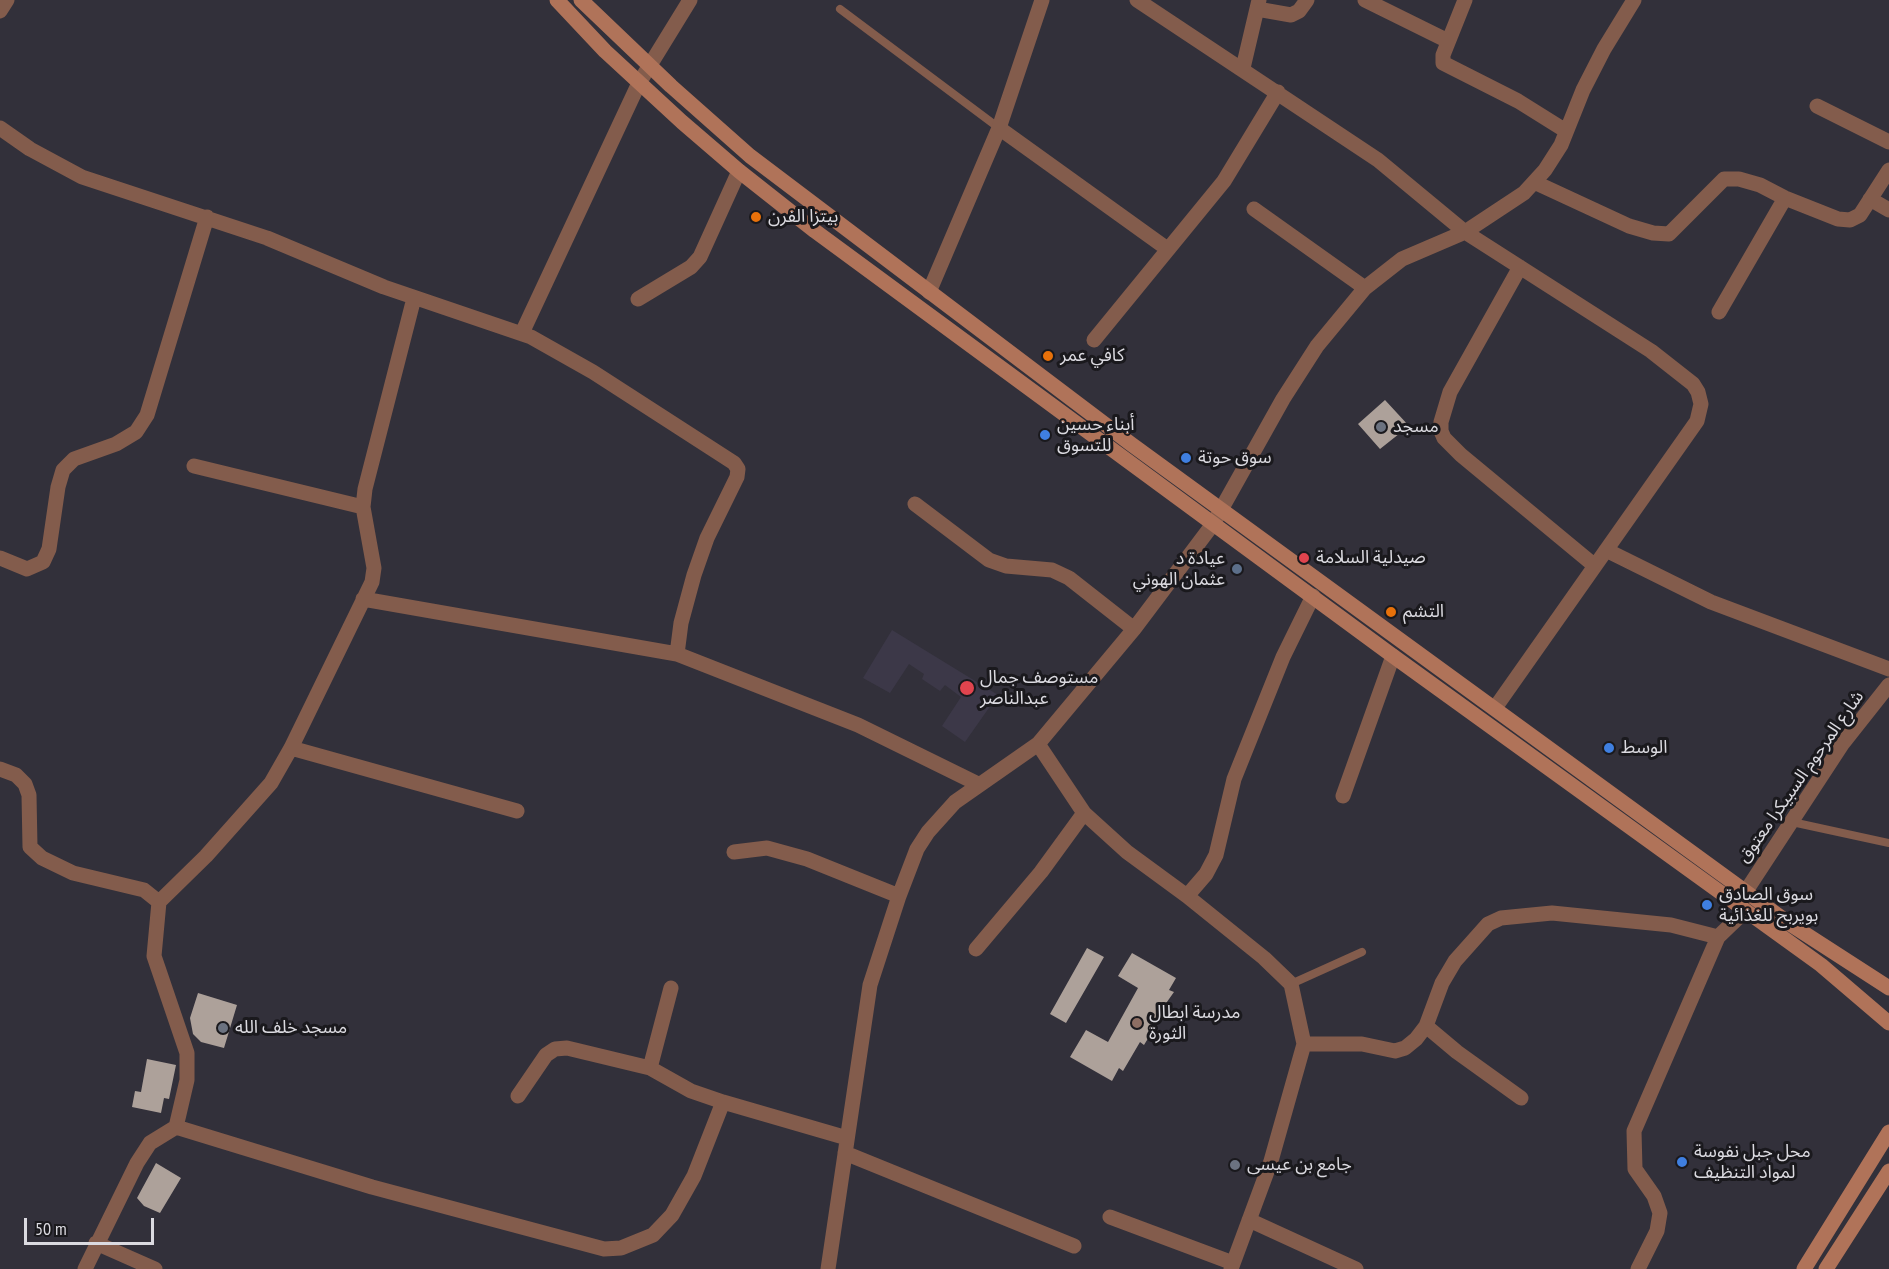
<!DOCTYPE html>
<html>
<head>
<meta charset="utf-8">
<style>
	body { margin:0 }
	#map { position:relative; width:1889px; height:1269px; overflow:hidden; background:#32303a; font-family:"PT Sans Narrow",sans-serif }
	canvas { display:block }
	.scale { position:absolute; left:24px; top:1218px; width:130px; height:27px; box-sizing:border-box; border:3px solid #dbdae0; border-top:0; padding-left:8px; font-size:18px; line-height:21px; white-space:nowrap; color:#dbdae0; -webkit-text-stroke:4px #1a191d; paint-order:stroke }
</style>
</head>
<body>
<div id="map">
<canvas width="1889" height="1269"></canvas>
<div class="scale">50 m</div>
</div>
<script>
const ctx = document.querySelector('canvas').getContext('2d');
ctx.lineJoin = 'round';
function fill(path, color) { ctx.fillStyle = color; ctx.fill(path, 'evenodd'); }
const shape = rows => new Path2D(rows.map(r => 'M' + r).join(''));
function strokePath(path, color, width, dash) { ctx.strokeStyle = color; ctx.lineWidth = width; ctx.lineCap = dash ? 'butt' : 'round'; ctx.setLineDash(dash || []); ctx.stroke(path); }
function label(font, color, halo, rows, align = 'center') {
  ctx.font = font + ' "PT Sans Narrow","Noto Sans Arabic",sans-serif'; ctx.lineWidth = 6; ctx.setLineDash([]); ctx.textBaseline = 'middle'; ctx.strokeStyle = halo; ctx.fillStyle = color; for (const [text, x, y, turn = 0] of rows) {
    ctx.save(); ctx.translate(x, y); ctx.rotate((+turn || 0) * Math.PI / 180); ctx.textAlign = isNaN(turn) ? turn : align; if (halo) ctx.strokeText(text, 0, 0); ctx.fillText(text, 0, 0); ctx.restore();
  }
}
fill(shape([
	[892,630,998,695,965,742,942,726,961,697,945,685,940,691,922,679,924,674,909,664,890,693,863,678]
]), '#3c3848');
fill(shape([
	[1385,400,1409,426,1380,449,1358,424],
	[1087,948,1104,957,1066,1023,1050,1014],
	[1132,953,1176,978,1169,990,1174,992,1157,1016,1161,1017,1144,1045,1140,1042,1123,1071,1119,1068,1112,1081,1070,1057,1086,1030,1108,1042,1138,988,1118,976],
	[198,993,237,1005,224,1048,201,1042,193,1034,190,1018],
	[147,1059,176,1065,169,1099,164,1098,161,1113,132,1107,135,1091,141,1092],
	[156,1163,181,1178,160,1213,144,1206,137,1198]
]), '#ada19a');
strokePath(shape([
	[840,9,999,128],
	[1792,822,1889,843],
	[1291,984,1362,952]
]), '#835c4c', 8);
strokePath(shape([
	[1137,0,1378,160,1465,232,1651,351,1693,384,1698,392,1701,404,1697,421,1495,708],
	[1365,0,1448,41],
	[1465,0,1443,55,1443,63,1518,101,1566,131],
	[1257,9,1291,15,1299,11,1307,0],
	[0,11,7,0],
	[1243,68,1259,0],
	[1817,106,1889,142],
	[0,128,30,149,82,177,267,238,384,287,531,337,593,372,734,463,738,469,737,477,707,538,694,575,681,623,677,654],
	[999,128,1166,248],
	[1534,182,1629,226,1653,233,1669,234,1724,179,1739,179,1760,185,1785,198,1838,219,1850,220,1860,215,1889,170],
	[1870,199,1889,210],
	[1254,209,1365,288],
	[1520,267,1450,392,1441,422,1441,431,1444,438,1461,455,1595,566],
	[929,292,999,128,1042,0],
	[638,299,691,267,700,257,739,171],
	[1719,312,1785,198],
	[522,333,639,83,690,0],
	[1094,340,1224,181,1278,92],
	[194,466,363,507],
	[915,504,989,560,1006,566,1052,570,1069,578,1134,629],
	[1606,550,1711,602,1889,669],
	[0,558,27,569,43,562,49,549,58,487,63,470,74,459,116,444,136,432,147,415,207,217],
	[363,599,677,654,858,725,978,784],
	[1038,744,1084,813,1127,852,1187,896,1264,958,1291,984,1304,1044,1271,1161,1231,1269],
	[291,748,517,811],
	[0,769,16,775,25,784,29,795,30,847,42,858,73,873,144,890,159,902,154,956,187,1053,187,1080,176,1127],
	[1343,796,1393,656],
	[734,852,767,848,807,859,899,896],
	[1746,891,1843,743,1889,685],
	[1187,896,1206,874,1216,855,1234,779,1283,657,1313,596],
	[159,902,206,856,271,783,291,748,372,582,374,568,363,507,365,489,414,298],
	[976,949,1041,872,1084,813],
	[1426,1026,1457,1052,1521,1098],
	[1304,1044,1362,1044,1395,1051,1405,1048,1416,1039,1426,1026,1442,983,1455,961,1488,924,1501,918,1552,913,1671,925,1718,937],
	[650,1068,671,988],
	[518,1096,546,1055,555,1049,567,1048,650,1068,691,1091,723,1102,847,1138],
	[845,1153,1074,1246],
	[1110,1217,1233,1263],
	[1249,1220,1356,1269],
	[96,1243,155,1269],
	[85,1269,137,1163,150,1143,176,1127,372,1187,604,1249,621,1248,653,1235,672,1215,694,1176,723,1102],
	[828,1269,870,985,899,896,917,849,928,832,955,802,1038,744,1134,629,1213,524,1283,399,1317,346,1365,288,1402,259,1465,232,1524,193,1545,170,1561,145,1583,90,1604,49,1634,0],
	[1638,1269,1657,1231,1660,1213,1654,1196,1635,1169,1634,1131,1718,937,1744,912]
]), '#835c4c', 15);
strokePath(shape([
	[557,0,605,51,682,122,739,171,815,231,1393,656,1821,965,1889,1023],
	[581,0,671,86,750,156,1131,444,1790,924,1889,988],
	[1804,1269,1889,1132],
	[1826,1269,1889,1171]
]), '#b07359', 15);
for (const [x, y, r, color] of [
	[756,217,6,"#e8710a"],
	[1048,356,6,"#e8710a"],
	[1381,427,6,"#6b7280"],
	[1045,435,6,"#3f7fe0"],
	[1186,458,6,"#3f7fe0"],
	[1304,558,6,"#e0444e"],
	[1237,569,6,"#5c6f8a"],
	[1391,612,6,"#e8710a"],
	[967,688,8,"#e0444e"],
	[1609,748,6,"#3f7fe0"],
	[1707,905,6,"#3f7fe0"],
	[1137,1023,6,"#8d6e63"],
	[223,1028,6,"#6b7280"],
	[1682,1162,6,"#3f7fe0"],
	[1235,1165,6,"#6b7280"]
]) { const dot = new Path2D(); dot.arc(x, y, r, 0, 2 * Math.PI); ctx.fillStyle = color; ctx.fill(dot); strokePath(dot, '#1a191d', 2); }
label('18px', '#dbdae0', '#1a191d', [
	["بيتزا الفرن",768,217],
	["كافي عمر",1060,356],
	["أبناء حسين",1057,425],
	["للتسوق",1057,446],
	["مسجد",1393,427],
	["سوق حوتة",1198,458],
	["صيدلية السلامة",1316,558],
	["عيادة د",1225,559,"right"],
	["عثمان الهوني",1225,580,"right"],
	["التشم",1403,612],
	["مستوصف جمال",980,678],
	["عبدالناصر",980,699],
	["الوسط",1621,748],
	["سوق الصادق",1719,895],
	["بويربح للغذائية",1719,916],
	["مدرسة ابطال",1149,1013],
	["الثورة",1149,1034],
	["مسجد خلف الله",235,1028],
	["محل جبل نفوسة",1694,1152],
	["لمواد التنظيف",1694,1173],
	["جامع بن عيسى",1247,1165]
], 'left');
label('18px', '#dbdae0', '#1a191d', [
	["شارع المرحوم السبيكرا معتوق",1801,777,-55]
]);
</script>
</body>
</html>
